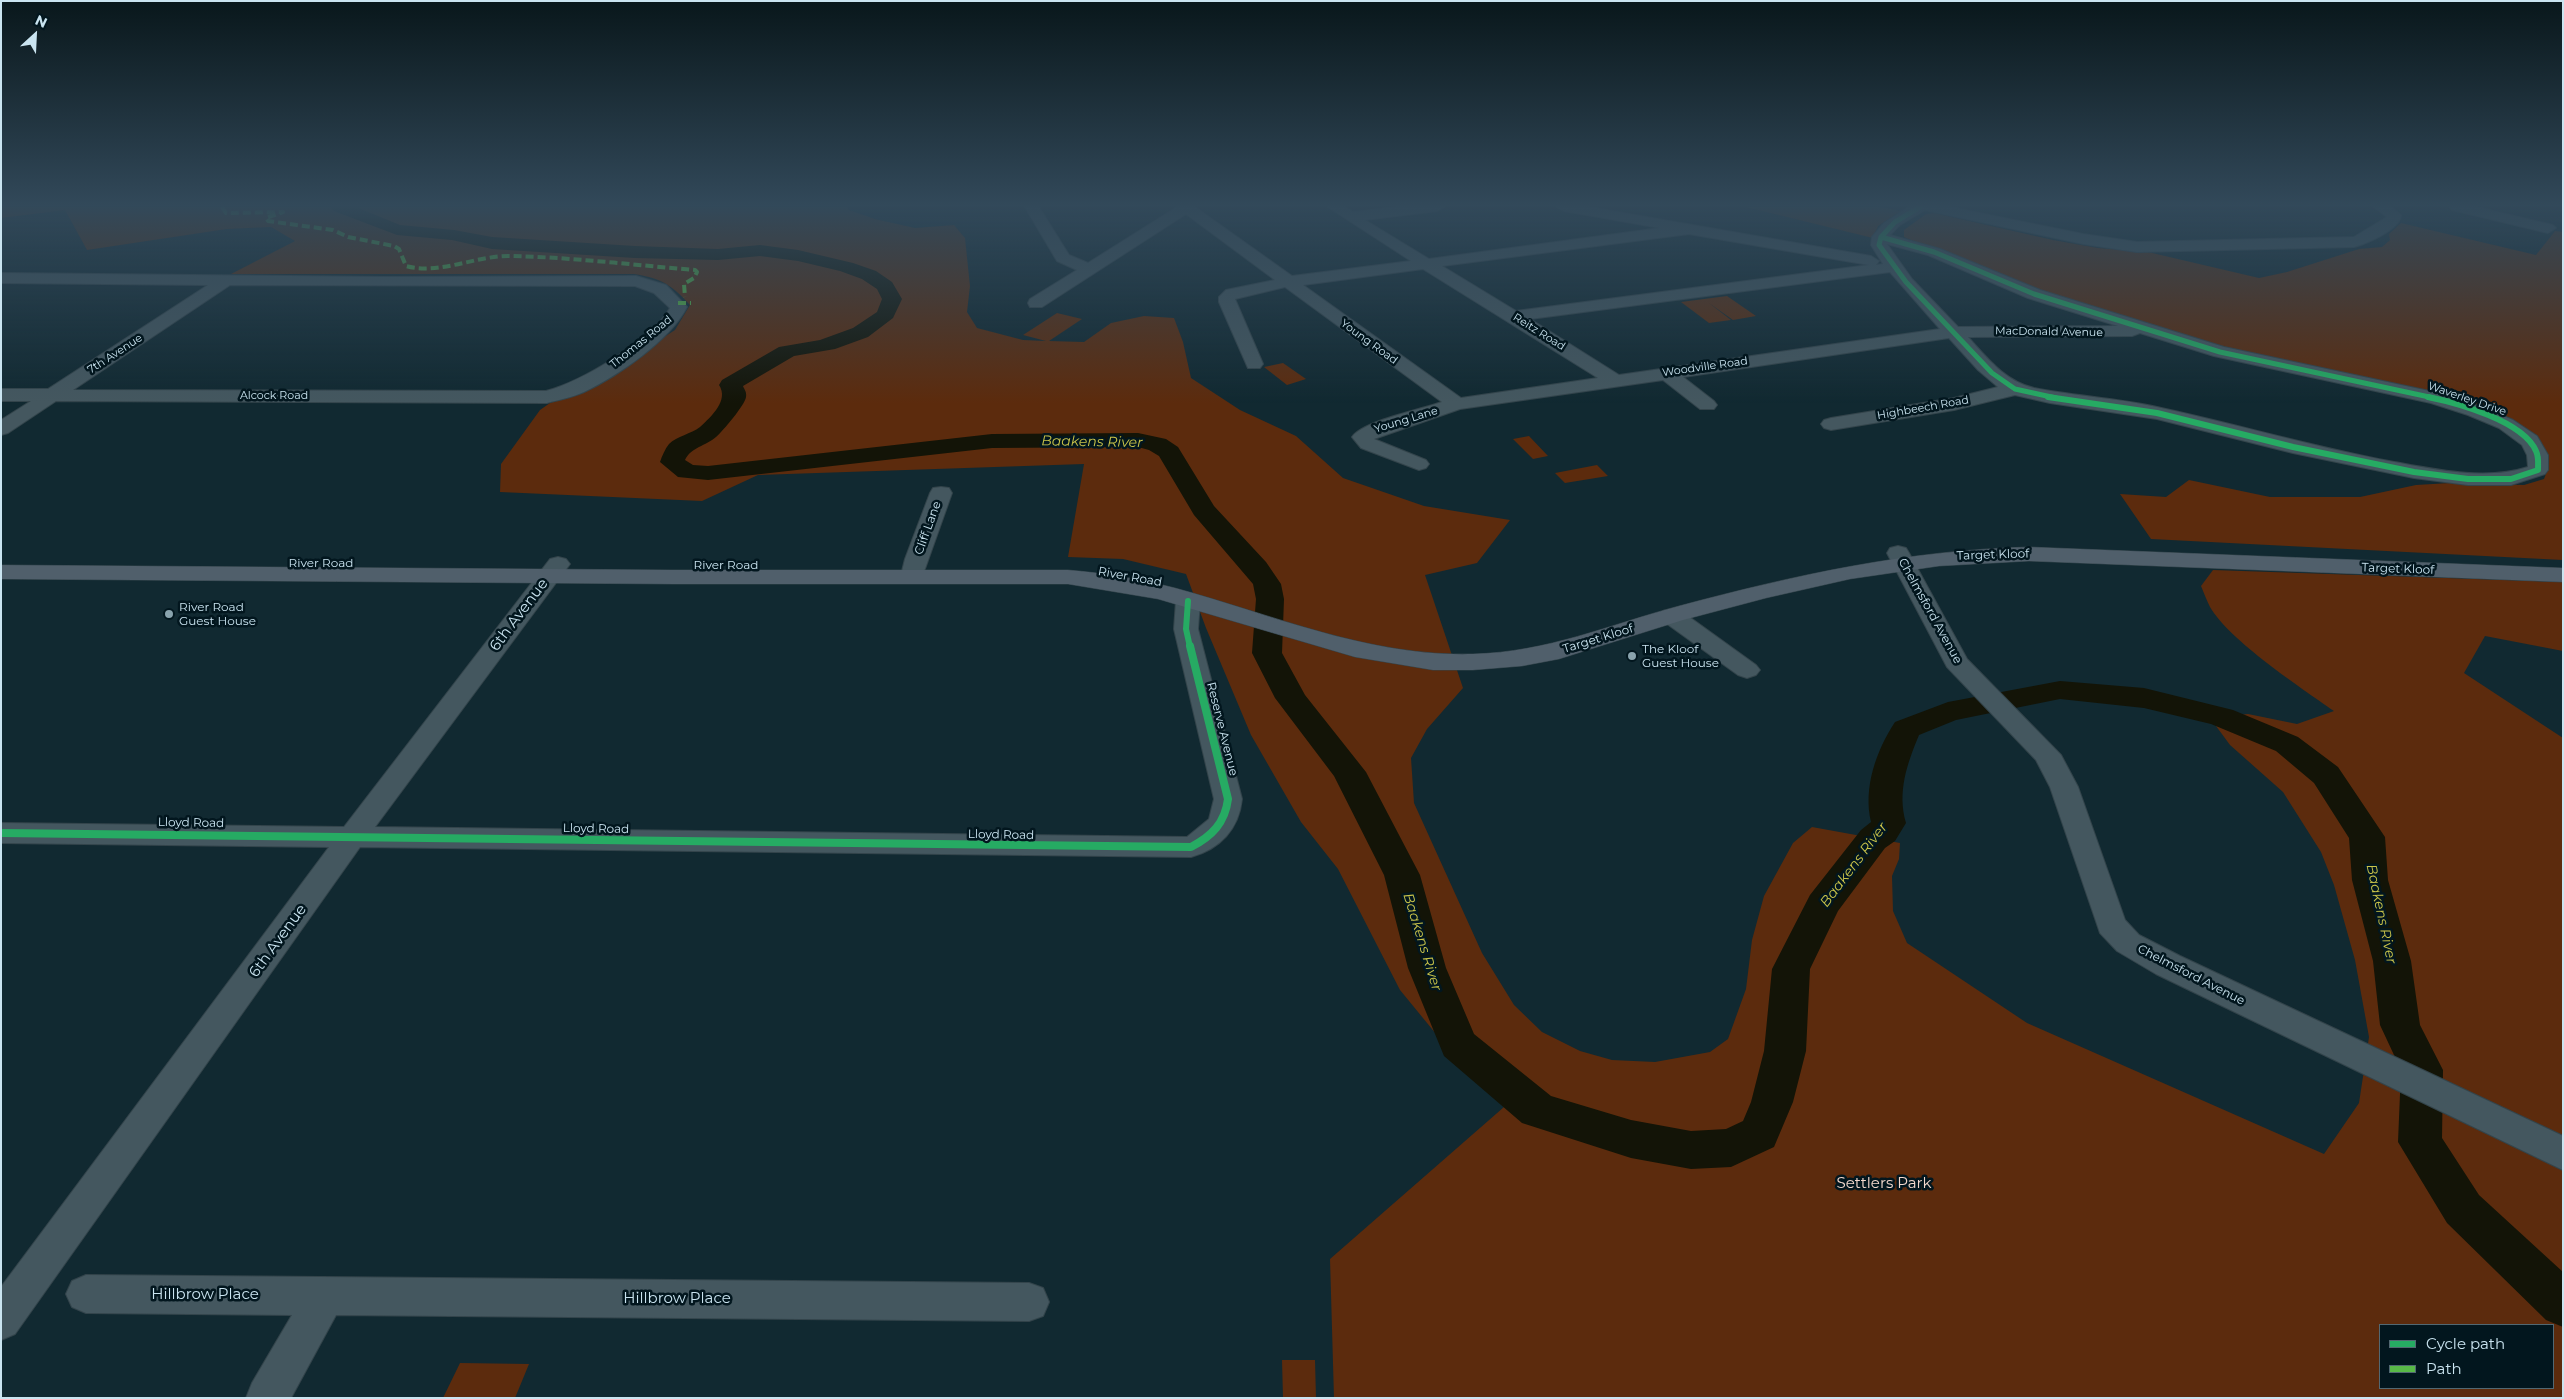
<!DOCTYPE html>
<html>
<head>
<meta charset="utf-8">
<style>
	body { margin:0 }
	#map { position:relative; width:2564px; height:1399px; overflow:hidden; background:#112931; font-family:Montserrat,sans-serif }
	canvas { display:block }
	.frame { position:absolute; inset:0; border:2px solid #cae4f0; pointer-events:none }
	.legend { position:absolute; left:2379px; top:1324px; width:175px; height:65px; box-sizing:border-box; background:#02161e; border:1px solid #526872; margin:0; padding:6px 9px; list-style:none; font-size:15px; color:#cae4f0 }
	.legend li { display:flex; align-items:center; gap:10px; height:25px }
	.legend b { width:25px; border:1px solid #526872 }
	.north { position:absolute; left:10px; top:10px; width:50px; height:50px; -webkit-text-stroke:4px #02161e; paint-order:stroke; rotate:25deg; font-size:14px; font-weight:700; line-height:20px; text-align:center; color:#cae4f0 }
	.north::after { content:''; display:block; margin:auto; width:18px; height:22px; background:#cae4f0; clip-path:polygon(50% 0,100% 100%,50% 72%,0 100%) }
</style>
</head>
<body>
<div id="map">
<canvas width="2564" height="1399"></canvas>
<div class="frame"></div>
<ul class="legend">
<li><b style="height:6px;background:#26ab63"></b>Cycle path</li>
<li><b style="height:6px;background:#58b947"></b>Path</li>
</ul>
<div class="north">N</div>
</div>
<script>
const ctx = document.querySelector('canvas').getContext('2d');
ctx.lineJoin = 'round';
function fillPath(path, color) { ctx.fillStyle = color; ctx.fill(path, 'evenodd'); }
function strokePath(path, color, width, dash) { ctx.strokeStyle = color; ctx.lineWidth = width; ctx.lineCap = dash ? 'butt' : 'round'; ctx.setLineDash(dash || []); ctx.stroke(path); }
function drawText(font, color, halo, rows, align = 'center') {
  ctx.font = font + ' Montserrat,sans-serif'; ctx.lineWidth = 5; ctx.setLineDash([]); ctx.textBaseline = 'middle'; ctx.strokeStyle = halo; ctx.fillStyle = color; for (const [text, x, y, turn = 0] of rows) {
    ctx.save(); ctx.translate(x, y); ctx.rotate((+turn || 0) * Math.PI / 180); ctx.textAlign = isNaN(turn) ? turn : align; if (halo) ctx.strokeText(text, 0, 0); ctx.fillText(text, 0, 0); ctx.restore();
  }
}
fillPath(new Path2D(`
	M1 207H847L849 210 875 219 915 228 954 225 965 238 970 286 967 312 977 328 1023 340 1046 341 1023 335 1057 313 1082 319 1049 341 1084 342 1111 323 1144 316 1174 318 1183 342 1191 378 1240 410 1296 436 1343 478 1424 506 1510 520 1477 563 1425 575 1463 688 1427 729 1411 758 1414 803 1482 953 1514 1005 1542 1032 1580 1051 1612 1060 1655 1062 1710 1052 1728 1039 1746 989 1752 940 1764 896 1793 843 1812 827 1900 843 1899 859 1892 876 1893 911 1907 943 2027 1023 2324 1154 2359 1103 2369 1037 2355 960 2334 885 2321 852 2283 792 2230 745 2216 726 2222 717 2248 714 2297 724 2334 711C2300 687 2230 641 2210 607 2207 601 2204 593 2201 586L2213 570 2563 582V651L2485 636 2464 673 2563 738V1398H1334L1330 1259 1504 1107 1450 1051 1400 990 1338 869 1301 822 1251 735 1206 628 1186 574 1123 559 1068 557 1084 464 758 475 702 501 500 492 501 464 540 410 550 403 576 394 675 330 690 305C672 285 661 278 634 274H231L295 241 271 227 227 229 87 250 65 210 1 218ZM2380 1325H2553V1388H2380Z
	M1746 207H1880L1901 211 1878 226 1873 238Z
	M1934 213 2053 240 2098 248 2148 252 2259 278 2287 272 2359 249 2382 247 2390 240 2389 234 2401 223 2536 255 2555 231 2563 232V560L2151 539 2120 494 2166 497 2189 480 2270 497H2360L2416 485 2450 483 2524 485 2544 479 2548 468 2544 451 2494 415 2297 368 2100 311 2012 283 1904 237V230L1926 214Z
	M1727 296 1756 316 1733 320 1709 303 1731 320 1709 323 1681 302Z
	M1283 363 1306 379 1287 385 1264 367Z
	M1529 436 1548 456 1533 459 1513 439Z
	M1597 465 1608 476 1565 483 1555 473Z
	M1282 1360H1315L1316 1398H1283Z
	M460 1363 529 1364 515 1398H443Z`), '#5c2b0d');
fillPath(new Path2D(`
	M331 207H356L400 225 454 230 492 237 635 246 718 249 760 245 798 250 853 263 876 271 892 282 902 299 893 318 868 337 835 349 794 356 743 386C744 389 747 392 746 397 745 405 723 431 716 437 706 446 691 447 685 460L693 465 708 466 992 434 1138 433 1166 439 1178 447 1214 506 1266 562 1281 584 1284 599 1282 653 1305 695 1366 772 1420 875 1446 968 1474 1034 1551 1096 1631 1120 1691 1131 1726 1129 1743 1121 1751 1102 1764 1051 1772 969 1810 895 1861 830 1871 822C1863 788 1876 751 1895 722L1948 702 2060 681 2144 688 2233 710 2298 737 2338 767 2385 837 2388 880 2411 961 2420 1025 2443 1070 2442 1138 2479 1195 2563 1272V1327L2546 1320 2447 1223 2398 1142 2401 1070 2380 1025 2373 961 2352 880 2349 838 2314 783 2276 751 2211 724 2144 708 2060 699 1956 720 1919 735C1907 764 1897 792 1906 823L1895 841 1885 848 1838 911 1810 969 1806 1051 1793 1102 1774 1147 1731 1167 1691 1169 1631 1158 1522 1123 1444 1056 1408 968 1384 875 1334 776 1275 698 1252 653 1256 599 1253 584 1194 515 1159 456 1149 450 1138 447 992 448 708 480 678 477 660 462C662 456 665 449 669 444 677 436 691 434 700 427 712 416 729 400 719 385L722 380 779 347 820 340 853 328 877 312 882 299 877 289 862 279 840 271 798 261 760 256 718 260 635 258 492 249 452 240 397 235 334 211Z`), '#131407');
const minor = new Path2D(`
	M1025 207H1039L1069 255 1088 263 1177 207H1195L1292 276 1411 261 1328 207H1345L1353 212 1398 207H1444L1437 211 1365 220 1429 259 1660 228 1564 211 1557 207H1589L1871 256 1879 261 1876 265 1883 264 1871 245 1872 237 1884 223 1909 207H1950L2083 234 2137 242 2354 237 2387 217 2374 207H2391L2401 215C2401 229 2366 244 2354 247L2137 252 2083 244 1925 210 1900 225 1890 235 1940 249 2040 290 2224 347 2434 392 2482 407 2513 420 2537 436 2548 455V470L2545 474 2511 485H2468L2414 478 2293 453 2157 419 2050 403 2015 395 1954 410 1831 430 1824 428 1821 424 1824 420 1831 418 1954 398 1998 387 1978 370 1949 338 1683 377 1714 401 1717 405 1714 409H1700L1663 380 1460 409 1374 439 1426 460 1429 464 1426 468 1419 470 1361 448 1352 437C1363 421 1422 409 1442 402L1285 287 1235 299 1263 364 1260 368H1248L1219 302V297L1226 290 1275 280 1186 214 1042 307H1030L1028 303 1030 299 1077 270 1057 261ZM1689 234 1869 265 1516 311 1442 266ZM1887 244 1928 255 2028 298 2118 326 1958 327 1912 279ZM1423 269 1598 378 1461 398 1303 285ZM1890 272 1940 329 1619 375 1530 319ZM2140 333 2214 356 2431 403 2468 415 2499 428 2522 445 2527 455 2528 467C2485 481 2433 469 2389 461 2311 446 2235 424 2157 407 2117 398 2075 396 2034 388 2005 381 1988 359 1968 337L2132 336Z
	M2450 207H2476L2553 225 2556 228 2548 233 2452 210Z
	M1 273 385 277 636 276 666 285 687 307C670 340 618 376 584 392 573 397 559 400 547 403L56 401 8 433 1 435V420L31 401H1V389H48L208 285 1 283ZM230 285 635 286 654 293 670 308C652 340 581 382 546 391L73 390Z
	M941 487 949 488 952 493 921 580 913 582 905 580 901 575 905 559 930 493 933 488Z
	M1898 546 1906 548 1909 553 1967 659 2061 755 2078 787 2125 920 2139 935 2180 956 2563 1136V1170L2156 974 2117 951 2100 933 2050 787 2036 760 1947 667 1887 553 1890 548Z
	M558 557 566 559 570 564 375 827 1187 837 1209 819 1214 799 1174 629 1176 601 1180 596 1188 594 1196 596 1200 601 1198 629 1242 799C1239 829 1220 849 1191 857L360 847 15 1334 1 1340V1287L329 847 1 843V823L344 827 550 559Z
	M1672 609 1681 611 1756 665 1760 670 1756 675 1747 678 1738 675 1663 621 1660 616 1663 611Z
	M86 1275 1029 1283 1043 1288 1049 1302 1043 1316 1029 1321 336 1315 291 1398H246L252 1383 292 1315 86 1313 72 1307 66 1294 72 1281Z`);
const major = new Path2D(`
	M2029 547 2563 568V582L2029 561 1939 566 1850 579 1766 598 1683 620 1559 659 1522 666 1473 670H1433L1355 657 1158 599 1068 584H672L1 579V565L672 570H1068C1104 573 1140 579 1175 588 1274 615 1369 657 1473 654 1548 652 1608 625 1679 606 1795 575 1909 550 2029 547Z`);
strokePath(minor, '#33444b', 2);
strokePath(major, '#33444b', 1);
fillPath(minor, '#44575f');
fillPath(major, '#505f6b');
strokePath(new Path2D(`
	M222 207 226 213 283 212 266 218 268 221 333 230 348 237 394 246 399 249 406 266C439 275 475 256 508 256 570 257 633 265 695 270L697 272 694 278 684 284 685 297
	M678 303H691`), '#58b947', 4, [8, 4]);
strokePath(new Path2D(`
	M1881 237 1934 252 2034 294 2220 352 2434 398
	M1881 237 1879 245 1906 282 1992 373 2015 389 2056 398
	M1881 237 1895 222 1920 207`), '#26ab63', 5);
strokePath(new Path2D(`
	M2048 397 2157 413 2293 447 2414 472 2468 479H2511L2538 470C2538 464 2539 457 2536 451 2523 421 2458 403 2428 397
	M1188 601 1186 629 1190 647`), '#26ab63', 6);
strokePath(new Path2D(`
	M1 833 1191 847C1212 836 1225 823 1228 799L1190 646`), '#26ab63', 8);
const sky = ctx.createLinearGradient(0, 0, 0, 403);
sky.addColorStop(0, '#09171b');
sky.addColorStop(0.51, '#32495a');
sky.addColorStop(1, '#32495a00');
ctx.fillStyle = sky;
ctx.fillRect(0, 0, 2564, 403);
for (const [x, y, r, color] of [
	[169,614,5,"#89a3ad"],
	[1632,656,5,"#89a3ad"]
]) { const dot = new Path2D(); dot.arc(x, y, r, 0, 2 * Math.PI); ctx.fillStyle = color; ctx.fill(dot); strokePath(dot, '#02161e', 2); }
drawText('11px', '#cae4f0', '#02161e', [
	["Reitz Road",1539,332,32],
	["MacDonald Avenue",2049,332,1],
	["Thomas Road",641,342,-39],
	["Young Road",1369,342,36],
	["7th Avenue",115,354,-33],
	["Woodville Road",1705,367,-8],
	["Alcock Road",274,396],
	["Waverley Drive",2467,399,19],
	["Highbeech Road",1923,408,-10],
	["Young Lane",1406,420,-17]
]);
drawText('12px', '#cae4f0', '#02161e', [
	["Cliff Lane",928,528,-70],
	["Target Kloof",1993,555,-2],
	["River Road",321,563],
	["River Road",726,565],
	["Target Kloof",2398,569,2],
	["River Road",1130,577,10],
	["Chelmsford Avenue",1930,611,61],
	["Target Kloof",1598,639,-17],
	["Reserve Avenue",1222,729,76],
	["Lloyd Road",191,823,1],
	["Lloyd Road",596,829,1],
	["Lloyd Road",1001,835,1],
	["Chelmsford Avenue",2191,975,27]
]);
drawText('12px', '#cae4f0', '#02161e', [
	["River Road",179,607],
	["Guest House",179,621],
	["The Kloof",1642,649],
	["Guest House",1642,663]
], 'left');
drawText('italic 14px', '#cbc54a', '#02161e', [
	["Baakens River",1092,442,1],
	["Baakens River",1854,865,-53],
	["Baakens River",2381,914,78],
	["Baakens River",1422,942,73]
]);
drawText('15px', '#cae4f0', '#02161e', [
	["6th Avenue",519,615,-53],
	["6th Avenue",278,941,-54],
	["Hillbrow Place",205,1295],
	["Hillbrow Place",677,1299]
]);
drawText('15px', '#f5d9cd', '#02161e', [
	["Settlers Park",1884,1184]
]);
</script>
</body>
</html>
